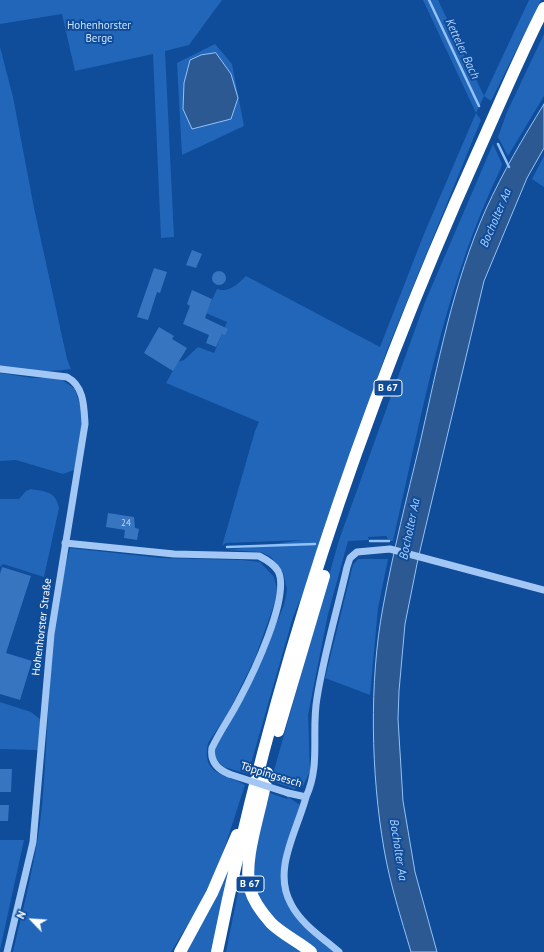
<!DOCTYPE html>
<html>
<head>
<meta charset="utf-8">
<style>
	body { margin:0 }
	#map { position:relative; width:544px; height:952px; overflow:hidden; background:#0f4c9a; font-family:"PT Sans",sans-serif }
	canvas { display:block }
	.north { position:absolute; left:12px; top:900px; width:40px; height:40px; -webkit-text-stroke:3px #0f4c9a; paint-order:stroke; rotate:295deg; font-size:11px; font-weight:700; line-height:16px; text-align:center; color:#fff }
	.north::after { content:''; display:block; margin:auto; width:14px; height:18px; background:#fff; clip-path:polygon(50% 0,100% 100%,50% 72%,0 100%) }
</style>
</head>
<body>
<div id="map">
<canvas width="544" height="952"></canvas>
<div class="north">N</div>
</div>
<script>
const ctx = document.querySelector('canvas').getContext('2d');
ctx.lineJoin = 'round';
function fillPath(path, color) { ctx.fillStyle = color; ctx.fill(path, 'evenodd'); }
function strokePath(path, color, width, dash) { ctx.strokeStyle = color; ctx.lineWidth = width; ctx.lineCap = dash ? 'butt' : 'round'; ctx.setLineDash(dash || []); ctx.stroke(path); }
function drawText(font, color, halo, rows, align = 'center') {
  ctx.font = font + ' "PT Sans",sans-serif'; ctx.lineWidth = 4; ctx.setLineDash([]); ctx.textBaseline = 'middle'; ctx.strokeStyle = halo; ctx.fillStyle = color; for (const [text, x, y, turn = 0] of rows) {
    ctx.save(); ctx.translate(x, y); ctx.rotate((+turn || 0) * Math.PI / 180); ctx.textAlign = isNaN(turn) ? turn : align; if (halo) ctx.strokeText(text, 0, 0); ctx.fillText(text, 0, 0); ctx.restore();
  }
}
fillPath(new Path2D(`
	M0 0H222L189 45 165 51 174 237 161 238 153 54 75 71 62 14 0 24Z
	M423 0H438L484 96 529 0H541L491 101 484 96 476 113 481 120 387 350 310 576 293 617 248 774 224 767 216 759V747L247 692 264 655 284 605 287 590 283 572 271 557 261 552 227 550 303 540 226 543 222 546 255 431 259 422 166 383 178 362 184 360 198 347 214 353 227 322 206 313 217 289C229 293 238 284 246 276L380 347 424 234 476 113Z
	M544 34V96L508 156 498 137 507 112Z
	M215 44 232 64 244 126 182 155 177 63Z
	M0 47 13 97 34 208 67 359 71 369C47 373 24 370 0 366Z
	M493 144 502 164 501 168C444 285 422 415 393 541H390L386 536 368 537 369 540 348 541 328 614 308 715 310 771 303 786 294 789 271 781 339 540 425 302Z
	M544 156V187L532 179Z
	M0 373 32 378 58 377 75 389 82 412V423L74 470 63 474 16 460 0 461Z
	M31 489C46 492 56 491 59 508L44 577 3 564 0 567V499H19L26 491Z
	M70 548 161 558 242 560 260 562 274 577 277 589 275 602 255 658 228 713 208 743C201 775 224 773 245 785L220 862 196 911 171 952H13C24 904 37 856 42 806 50 720 47 632 70 548Z
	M358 559H388L378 608 370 695 325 678 353 565Z
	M0 702 31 712 41 720 38 750 0 749Z
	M267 792 287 799 288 797 300 805 285 859 289 906 335 952H315L270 916 253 886 252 866Z
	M0 840H24L0 950Z
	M245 857 250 896 304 952H226Z
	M232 865 213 952H186L229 866Z`), '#2266b9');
const water = new Path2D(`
	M216 53 231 74 238 98 231 119 192 129 183 109 184 83 190 60 201 55Z
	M544 104V148L527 178 484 281 418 559 405 624 399 691 398 719 403 801 415 872 437 952H411C401 918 390 884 384 849 371 774 369 682 383 607 393 552 407 497 420 443 438 364 453 283 486 209 503 172 523 138 544 104Z`);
fillPath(water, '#2d5992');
strokePath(water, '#93c2f8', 1);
strokePath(new Path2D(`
	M429 0 479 106
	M498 144 509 167
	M370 541H389
	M227 547 315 544`), '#93c2f8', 2.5);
fillPath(new Path2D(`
	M192 250 202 254 196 268 186 265Z
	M154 268 167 272 160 293 157 292 148 320 137 317Z
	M212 278a7 7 0 1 1 14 0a7 7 0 1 1-14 0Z
	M192 290 212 299 205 318 228 329 225 335 222 334 216 347 206 343 209 335 183 324 190 306 187 304Z
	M159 327 174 336 172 339 187 348 173 371 144 353Z
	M108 513 134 517 135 528 139 529 137 540 124 538 125 530 106 527Z
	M2 567 31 576 6 653 32 661 20 700 0 694V574Z
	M0 769H12L11 792H0Z
	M0 805H9L8 821H0Z`), '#3875c1');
strokePath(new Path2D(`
	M0 369 67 377C84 386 84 406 85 424L51 634 33 842 7 952
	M65 543 174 554 259 556C267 560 274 564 278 571 291 596 252 676 239 700 231 716 220 731 212 748 210 761 217 769 229 774
	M288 793 306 797C321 765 311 732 317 698 324 654 337 611 347 567L350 558 357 552 390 549 544 590
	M306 797C297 831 272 870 291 904 301 924 323 938 339 952`), '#a2c7f5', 7);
strokePath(new Path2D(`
	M278 731 324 576
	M267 773C263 806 242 858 250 889 253 900 263 914 271 923 282 934 299 942 311 952
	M180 952 212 893 237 835
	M217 952C272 678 362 409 477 154 499 105 520 55 544 8`), '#fff', 12);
strokePath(new Path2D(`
	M229 774 288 793`), '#a2c7f5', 7);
drawText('9px', '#cddcf0', null, [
	["24",126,523]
]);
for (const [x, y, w] of [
	[388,388,28],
	[250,884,28]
]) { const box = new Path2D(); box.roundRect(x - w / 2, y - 8, w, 16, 3); ctx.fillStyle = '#0f4c9a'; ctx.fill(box); strokePath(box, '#fff', 1); }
drawText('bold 10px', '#fff', null, [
	["B 67",388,388],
	["B 67",250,884]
]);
drawText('11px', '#cae2fe', '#0f4c9a', [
	["Hohenhorster",99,26],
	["Berge",99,39]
]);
drawText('11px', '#fff', '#0f4c9a', [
	["Hohenhorster Straße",42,627,-83],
	["Töppingsesch",271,775,17]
]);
drawText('italic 12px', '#aed1fb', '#0f4c9a', [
	["Ketteler Bach",462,49,65],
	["Bocholter Aa",496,218,-67],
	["Bocholter Aa",410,529,-78],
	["Bocholter Aa",398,850,81]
]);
</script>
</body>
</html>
